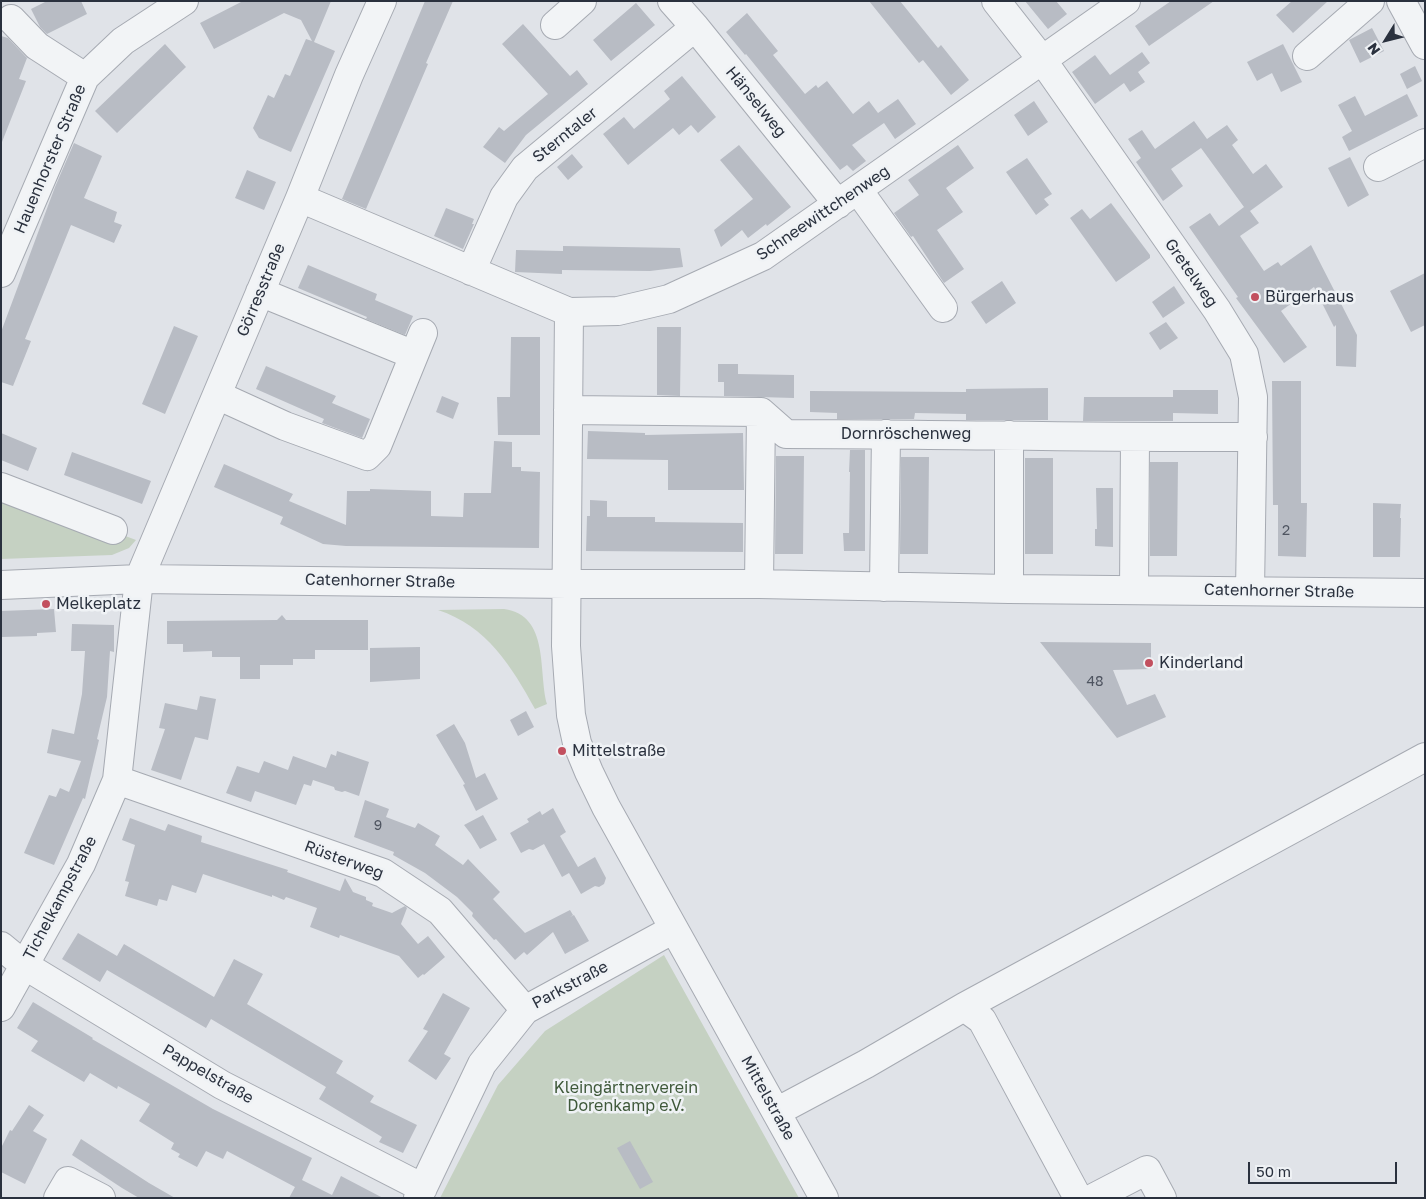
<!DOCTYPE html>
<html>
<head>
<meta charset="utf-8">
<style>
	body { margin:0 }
	#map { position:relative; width:1426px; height:1199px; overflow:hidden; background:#e0e3e8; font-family:"Golos Text",sans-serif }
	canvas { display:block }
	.frame { position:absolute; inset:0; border:2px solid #2a313e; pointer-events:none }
	.north { position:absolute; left:1361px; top:15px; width:50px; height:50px; -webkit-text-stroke:4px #eff2f5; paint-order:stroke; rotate:234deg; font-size:14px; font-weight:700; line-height:20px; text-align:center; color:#2a313e }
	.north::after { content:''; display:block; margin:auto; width:18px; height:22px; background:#2a313e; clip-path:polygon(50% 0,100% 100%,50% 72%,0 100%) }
	.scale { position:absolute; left:1248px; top:1162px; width:149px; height:22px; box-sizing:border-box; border:2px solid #2a313e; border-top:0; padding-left:6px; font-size:15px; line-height:18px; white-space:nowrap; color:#2a313e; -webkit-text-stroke:4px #eff2f5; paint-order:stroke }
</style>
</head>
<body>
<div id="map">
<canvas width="1426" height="1199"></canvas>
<div class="frame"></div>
<div class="north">N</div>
<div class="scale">50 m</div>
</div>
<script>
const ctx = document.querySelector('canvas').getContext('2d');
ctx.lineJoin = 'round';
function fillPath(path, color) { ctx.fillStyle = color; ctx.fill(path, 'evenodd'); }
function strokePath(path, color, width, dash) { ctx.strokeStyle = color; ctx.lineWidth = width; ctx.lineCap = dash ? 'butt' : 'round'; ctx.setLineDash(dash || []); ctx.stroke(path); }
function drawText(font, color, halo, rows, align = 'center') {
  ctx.font = font + ' "Golos Text",sans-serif'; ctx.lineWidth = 5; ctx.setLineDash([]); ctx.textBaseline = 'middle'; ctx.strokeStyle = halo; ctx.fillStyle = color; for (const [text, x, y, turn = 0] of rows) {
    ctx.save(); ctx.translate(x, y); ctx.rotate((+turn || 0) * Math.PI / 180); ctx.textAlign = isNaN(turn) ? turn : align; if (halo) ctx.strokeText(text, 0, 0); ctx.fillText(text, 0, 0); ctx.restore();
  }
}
fillPath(new Path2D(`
	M1 501 116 544 120 534 136 540 129 548 112 555 1 559Z
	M504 609C550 615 538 672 547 704L535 709C512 667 487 626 438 610Z
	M664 955 799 1198H440L498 1085 545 1031Z`), '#c5d1c2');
fillPath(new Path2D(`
	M47 1H81L87 14 47 34 40 27 31 9Z
	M243 1H331L314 42 335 51 291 152 259 138 253 128 268 95 274 98 285 74 290 76 306 39 312 41 301 20 284 13 214 49 200 23Z
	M425 1H453L426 63 428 64 366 209 342 199Z
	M869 1H900L938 48 941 45 969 80 951 95 923 60 919 63Z
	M1025 1H1056L1067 14 1048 29Z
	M1171 1H1214L1149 46 1135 26Z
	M1292 1H1328L1293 33 1276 15Z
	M636 3 655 25 611 61 593 40Z
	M747 13 778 51 773 55 805 94 816 85 818 88 827 81 853 114 869 101 878 113 898 99 916 124 895 139 884 123 852 145 866 161 853 171 847 165 840 170 746 54 745 55 726 32Z
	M523 24 570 76 577 70 588 84 526 135 505 163 483 147 499 127 504 131 548 94 502 44Z
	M1372 28 1384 51 1360 63 1349 40Z
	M1 36 8 38 27 58 19 79 26 81 2 142Z
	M165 44 186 67 117 133 95 111Z
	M1283 44 1302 82 1281 92 1272 73 1257 81 1247 62Z
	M1142 52 1150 63 1138 72 1145 82 1130 92 1124 83 1095 104 1072 72 1095 55 1110 75Z
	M1415 66 1422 81 1407 89 1400 74Z
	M682 76 716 117 698 133 691 125 679 135 673 128 628 165 603 134 624 117 634 129 670 99 664 91Z
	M1407 94 1418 116 1349 151 1342 137 1352 131 1338 105 1355 96 1365 116Z
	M1034 101 1048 122 1028 136 1014 115Z
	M1194 121 1207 139 1227 125 1238 140 1232 145 1253 174 1266 164 1283 187 1250 211 1259 223 1240 236 1264 271 1278 262 1281 266 1311 245 1357 335 1356 367 1336 366V325L1334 327 1314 287 1281 311 1307 347 1284 363 1236 298 1238 297 1189 227 1210 213 1219 226 1244 207 1201 148 1171 169 1183 186 1163 201 1136 162 1141 158 1128 139 1142 130 1155 149Z
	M74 143 102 156 84 198 117 212 114 222 122 225 114 243 71 225 25 339 31 341 13 386 1 382V332L55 187Z
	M739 145 791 207 767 226 766 224 748 238 742 230 721 247 714 230 753 199 720 160Z
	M958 145 974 168 946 188 963 212 937 230 964 269 944 283 913 236 911 237 894 213 919 195 908 180Z
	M572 154 583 167 568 180 557 167Z
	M1350 157 1369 195 1348 207 1328 168Z
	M1027 158 1052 194 1044 199 1049 205 1036 215 1006 172Z
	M247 170 276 182 264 210 235 198Z
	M1111 203 1150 255V258L1116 282 1070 218 1082 209 1090 219Z
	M446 208 474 219 472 224H474L463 249 434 236Z
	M563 246 680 248 683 267 650 271 562 270V274L515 272 516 250 563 251Z
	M308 265 377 294 375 300 413 316 405 335 366 319 367 317 298 288Z
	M1425 273V325L1411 332 1390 291Z
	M1002 281 1016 303 986 324 971 302Z
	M1174 286 1185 303 1163 318 1152 302Z
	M1166 322 1178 338 1160 350 1149 333Z
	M174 326 198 336 165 414 142 404Z
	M657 327H681L680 396 657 395Z
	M511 337H540V435H498L497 397H510Z
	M718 364H738V374L794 375V398L724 396V382H718Z
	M266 366 336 396 332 403 370 419 362 438 322 423 324 419 256 389Z
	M1272 381H1301V503H1307L1306 557 1278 556V505H1273Z
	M1048 388V420H966V414L915 413 914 419H837V413L810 412V391L966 392V389Z
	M1173 390H1218V414L1173 413V421H1083L1084 397H1173Z
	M442 396 459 403 453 419 436 412Z
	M588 431 645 433V435L743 433 744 490H668V460L587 459Z
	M1 433 37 448 28 471 1 460Z
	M494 441 512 442V467H521V471L540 472 539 548 346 546 323 544 280 524 283 517 214 487 224 464 293 494 289 501 346 525 347 491H370V489L431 491V516L463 517 464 493H491Z
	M850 450H865V551H844L843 533H849L850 472H849Z
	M72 452 151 481 142 504 64 475Z
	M776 456H804L803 554H775Z
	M901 457H929L928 554H900Z
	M1025 458H1053V554H1025Z
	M1150 462H1178L1177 556H1150Z
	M1096 488H1113V547L1095 546V529H1097Z
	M590 500 607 501V517H655V522L743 523V552L586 551 587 516H590Z
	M1373 503 1401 504 1400 518H1401L1400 557H1373Z
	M54 609 56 632 37 633V636L2 637 1 611Z
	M282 615 286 620H368V650H315V659H293V665H260V679H240V657H212V651L183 652V644H167V621L277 620Z
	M72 624 114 625V652L110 651 107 697 97 739 99 740 85 799 83 798 54 865 24 853 49 795 56 797 60 788 69 792 81 761 47 753 52 729 74 734 82 694 85 651H71Z
	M1040 642 1151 643V669L1113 670 1127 705 1155 694 1166 717 1117 738Z
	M420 647V679L370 682V648Z
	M200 696 216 699 208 740 195 737 181 780 151 770 165 729 159 728 165 703 197 710Z
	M526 711 534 727 518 736 510 720Z
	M454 724 465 743 476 778 485 773 498 799 476 811 463 785 465 784 436 735Z
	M337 751 369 762 359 796 345 791 342 792 335 790 334 787 313 780 311 786 304 784 296 805 255 791 251 802 226 793 237 766 259 773 264 761 288 770 293 756 326 768 331 754 336 756Z
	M365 800 389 809 386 817 415 828 418 823 440 836 435 845 463 865 468 859 500 892 493 899 525 933 570 910 573 915 570 917 574 915 589 941 565 954 553 932 527 955 524 952 515 960 496 939 494 940 472 916 473 913 457 897 425 873 393 855 394 852 354 837Z
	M553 808 566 832 560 836 578 867 595 857 606 878 604 884 599 887 595 886 581 894 569 873 562 877 544 844 533 850 529 849 521 853 510 833 529 822 527 819 540 811 542 815Z
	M483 815 497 840 480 849 471 834 464 825Z
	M130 818 165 831 168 824 202 836 201 842 288 870 287 872 340 891 345 878 353 892 366 897V900L373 903 372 906 392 913 405 906 407 908 401 924 418 944 428 936 445 957 424 975 423 974 418 978 399 956 340 935 339 938 310 927 317 908 286 897 284 900 272 895V897L203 874 196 893 172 885 167 901 159 899 157 906 125 896 129 882 125 881 135 845 122 840Z
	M78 933 117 956 124 944 214 997 234 959 263 974 247 1004 343 1061 336 1073 374 1096 370 1102 417 1125 403 1153 379 1142 382 1137 319 1099 326 1087 211 1019 206 1028 107 970 100 982 62 959Z
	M443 993 470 1008 444 1054 451 1058 436 1080 408 1061 428 1031 423 1029Z
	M33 1002 93 1038 92 1039 213 1109 312 1158 302 1180 332 1195 341 1176 383 1198H289L295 1187 227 1151 223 1159 206 1151 197 1167 178 1157 180 1154 171 1149 174 1143 139 1121 150 1104 118 1086 117 1089 90 1073 84 1082 31 1051 38 1041 17 1028Z
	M29 1105 44 1115 33 1131 47 1139 25 1184 1 1172V1148L10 1130 12 1131Z
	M81 1139 149 1183 175 1198H139L122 1188 72 1155Z
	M630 1141 653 1182 640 1189 617 1148Z`), '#b8bcc4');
const minor = new Path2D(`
	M672 1 695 27 838 204
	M996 1 1043 61 1217 310 1244 354 1253 397 1250 591
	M1401 1 1425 45
	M11 19 37 46 85 77
	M555 25 582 1
	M1307 56 1370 1
	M1378 167 1425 143
	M858 190 943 308
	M300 198 569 312
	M471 271 504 197 525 168 695 27
	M1 273 85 77 123 41 184 1
	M260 292 414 355
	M217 395 285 426 367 456 377 446 423 333
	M568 410 761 412 786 434C942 434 1097 438 1253 437
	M1 487 113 530
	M759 584 761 412
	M1 585 139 579 567 584H759L1009 589 1425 593
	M884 587 886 434
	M1009 589V435
	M1134 590 1135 438
	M117 780 383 873 440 911 525 1010
	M1 946 24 965 222 1085 423 1188
	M1 1007 81 864 117 780 139 579 300 198 349 75 382 1
	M964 1007 1425 757
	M776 1112 866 1064 964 1007 982 1020 1078 1198
	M58 1198 68 1181 101 1198
	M418 1198 482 1064 525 1010 674 929
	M824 1198 606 807 589 772 577 743 571 715 566 646 569 312 618 311 669 299 763 256 1126 1
	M1093 1198 1147 1170 1162 1198`);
strokePath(minor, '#a6aab2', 30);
strokePath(minor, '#f2f4f6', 28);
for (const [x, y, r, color] of [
	[1255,297,5,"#c2505f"],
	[46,604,5,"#c2505f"],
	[1149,663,5,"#c2505f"],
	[562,751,5,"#c2505f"]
]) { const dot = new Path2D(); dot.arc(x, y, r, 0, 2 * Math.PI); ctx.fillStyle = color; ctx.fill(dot); strokePath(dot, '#eff2f5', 2); }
drawText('14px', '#4e5460', null, [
	["2",1286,531],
	["48",1095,682],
	["9",378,826]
]);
drawText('16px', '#2a313e', '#eff2f5', [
	["Hänselweg",756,102,51],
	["Sterntaler",565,135,-39],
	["Hauenhorster Straße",50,159,-67],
	["Schneewittchenweg",823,213,-34],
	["Gretelweg",1191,273,55],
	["Görresstraße",261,290,-67],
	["Dornröschenweg",906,434],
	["Catenhorner Straße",380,581,1],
	["Catenhorner Straße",1279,591,1],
	["Rüsterweg",344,860,20],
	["Tichelkampstraße",60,898,-62],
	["Parkstraße",570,985,-28],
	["Pappelstraße",208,1074,30],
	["Mittelstraße",768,1098,61]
]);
drawText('16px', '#2a313e', '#eff2f5', [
	["Bürgerhaus",1265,297],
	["Melkeplatz",56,604],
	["Kinderland",1159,663],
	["Mittelstraße",572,751]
], 'left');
drawText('16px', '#3e5839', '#eff2f5', [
	["Kleingärtnerverein",626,1088],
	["Dorenkamp e.V.",626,1106]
]);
</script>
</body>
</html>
